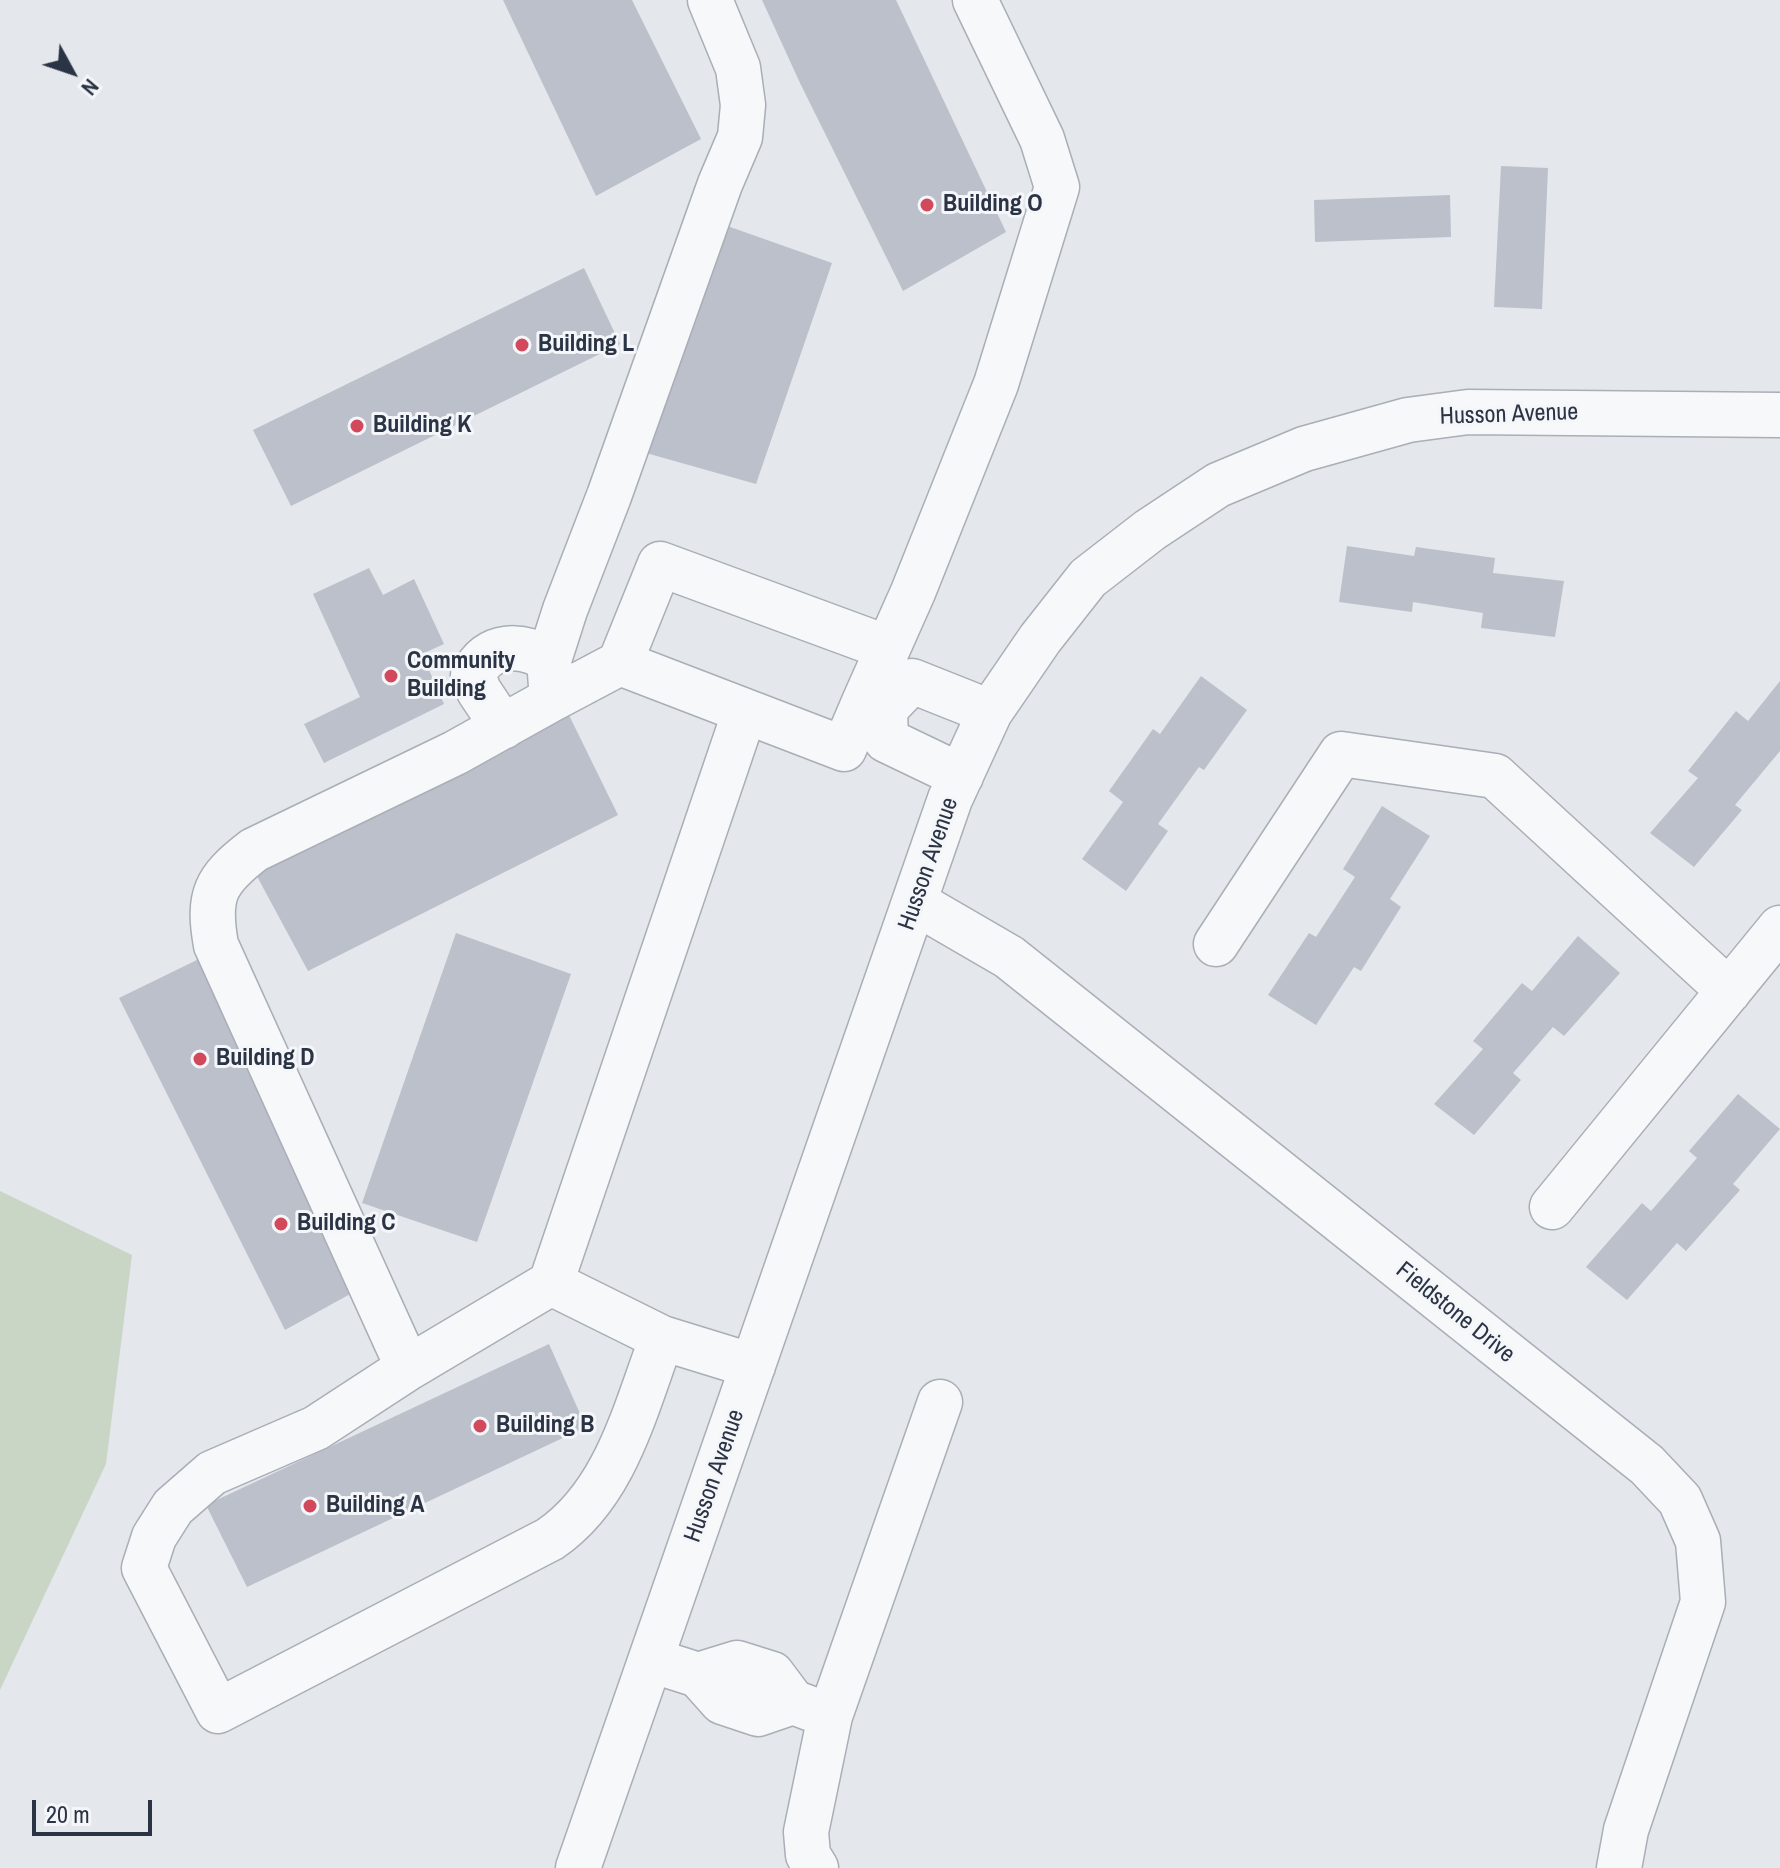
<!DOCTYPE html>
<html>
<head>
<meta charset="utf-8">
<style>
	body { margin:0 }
	#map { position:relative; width:1780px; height:1868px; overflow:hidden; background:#e4e7ec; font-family:"Archivo Narrow",sans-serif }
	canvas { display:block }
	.north { position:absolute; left:32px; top:32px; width:80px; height:80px; -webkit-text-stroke:6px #f4f6f9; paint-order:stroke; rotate:130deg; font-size:22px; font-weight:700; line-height:32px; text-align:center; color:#2b3445 }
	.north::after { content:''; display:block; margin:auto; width:28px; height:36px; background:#2b3445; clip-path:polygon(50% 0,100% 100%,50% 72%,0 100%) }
	.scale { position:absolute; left:32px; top:1800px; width:120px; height:36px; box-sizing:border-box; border:4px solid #2b3445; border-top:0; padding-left:10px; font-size:24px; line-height:28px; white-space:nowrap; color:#2b3445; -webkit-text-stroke:6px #f4f6f9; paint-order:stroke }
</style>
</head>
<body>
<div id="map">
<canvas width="1780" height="1868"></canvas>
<div class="north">N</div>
<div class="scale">20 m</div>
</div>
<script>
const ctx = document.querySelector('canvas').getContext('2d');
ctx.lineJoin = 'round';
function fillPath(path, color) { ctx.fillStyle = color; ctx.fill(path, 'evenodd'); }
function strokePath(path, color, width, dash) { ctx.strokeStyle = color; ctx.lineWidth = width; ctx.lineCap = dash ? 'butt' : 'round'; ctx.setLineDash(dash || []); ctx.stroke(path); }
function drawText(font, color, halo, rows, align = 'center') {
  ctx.font = font + ' "Archivo Narrow",sans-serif'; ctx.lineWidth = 6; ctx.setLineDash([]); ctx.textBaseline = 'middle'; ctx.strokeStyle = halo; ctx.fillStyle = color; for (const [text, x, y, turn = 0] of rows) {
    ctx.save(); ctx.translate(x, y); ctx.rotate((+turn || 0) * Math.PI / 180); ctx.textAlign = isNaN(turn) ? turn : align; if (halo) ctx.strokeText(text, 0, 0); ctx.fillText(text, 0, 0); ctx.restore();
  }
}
fillPath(new Path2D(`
	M0 1191 132 1255 106 1464 0 1690Z`), '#c9d6c5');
fillPath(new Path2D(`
	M503 0H632L701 139 596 196Z
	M762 0H896L1006 232 903 291 800 83Z
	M1501 166 1548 168 1542 309 1494 307Z
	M1450 195 1451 237 1315 242 1314 200Z
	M719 223 832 263 756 484 639 451Z
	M584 268 620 344 291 506 253 430Z
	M1347 546 1414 556 1416 547 1495 558 1493 573 1564 581 1555 637 1481 628 1483 613 1413 602 1412 612 1339 602Z
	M369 568 383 595 414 579 444 644 422 654 444 704 324 763 304 724 360 697 313 594Z
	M1201 676 1247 710 1204 770 1199 767 1158 824 1168 831 1126 891 1082 859 1123 802 1109 791 1153 729 1160 734Z
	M1780 681V751L1735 805 1742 810 1694 867 1650 833 1698 778 1688 771 1736 711 1748 721Z
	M565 707 618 815 308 971 252 867Z
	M1382 806 1430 836 1390 899 1401 907 1361 971 1354 967 1316 1025 1268 995 1309 933 1316 937 1355 877 1343 869Z
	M456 933 571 974 477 1242 362 1203Z
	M1578 936 1620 973 1564 1036 1553 1027 1513 1073 1521 1080 1474 1135 1434 1104 1483 1049 1473 1041 1522 983 1532 991Z
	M201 958 361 1288 285 1330 119 998Z
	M1738 1094 1780 1129 1733 1184 1740 1190 1686 1251 1677 1243 1627 1300 1586 1267 1642 1203 1651 1211 1697 1158 1689 1151Z
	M549 1344 586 1427 247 1587 206 1505Z`), '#bbc0ca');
const minor = new Path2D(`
	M552 699 620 663
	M865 700 844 749 620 663 660 564 888 648
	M885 709 865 700 913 592 996 384 1057 187 1042 139 975 0
	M745 711 551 1283 662 1338 753 1366
	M503 727 479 691 473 675C487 642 522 643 549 660
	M961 776 886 740 885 709 912 681 990 712
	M916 903 1009 957 1647 1465 1680 1500 1698 1541 1703 1602 1626 1830 1619 1868
	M1216 944 1341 754 1495 776 1729 991
	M1552 1207 1780 928
	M551 1283 408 1368 316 1428 212 1473 173 1507 154 1537 144 1568 218 1711 550 1539C616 1494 635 1409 662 1338
	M408 1368 216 945C207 895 215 880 254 850L455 753 552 699 549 660 565 610 609 496 720 184 740 137 743 105 738 68 710 0
	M651 1660 698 1675 722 1702 758 1714 793 1702 772 1674 737 1663 698 1675
	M793 1702 830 1716 940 1402
	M578 1868 950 799 990 712 1040 639 1088 578 1150 530 1218 485 1304 449 1408 420 1468 412 1780 415
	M816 1868 808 1855 806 1832 830 1716`);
strokePath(minor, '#a9aeb7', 47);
strokePath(minor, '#f7f8fa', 44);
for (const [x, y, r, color] of [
	[927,205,8,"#d1495b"],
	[522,345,8,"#d1495b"],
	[357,426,8,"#d1495b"],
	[391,676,8,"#d1495b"],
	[200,1059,8,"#d1495b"],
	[281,1224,8,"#d1495b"],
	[480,1426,8,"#d1495b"],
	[310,1506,8,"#d1495b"]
]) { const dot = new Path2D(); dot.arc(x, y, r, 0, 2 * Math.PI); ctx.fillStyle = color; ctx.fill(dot); strokePath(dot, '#f4f6f9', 3); }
drawText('bold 24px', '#2b3445', '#f4f6f9', [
	["Building O",943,205],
	["Building L",538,345],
	["Building K",373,426],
	["Community",407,662],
	["Building",407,690],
	["Building D",216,1059],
	["Building C",297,1224],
	["Building B",496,1426],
	["Building A",326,1506]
], 'left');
drawText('24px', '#2b3445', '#f4f6f9', [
	["Husson Avenue",1509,415,-2],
	["Husson Avenue",929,864,-71],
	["Fieldstone Drive",1455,1313,39],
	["Husson Avenue",715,1476,-71]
]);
</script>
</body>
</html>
